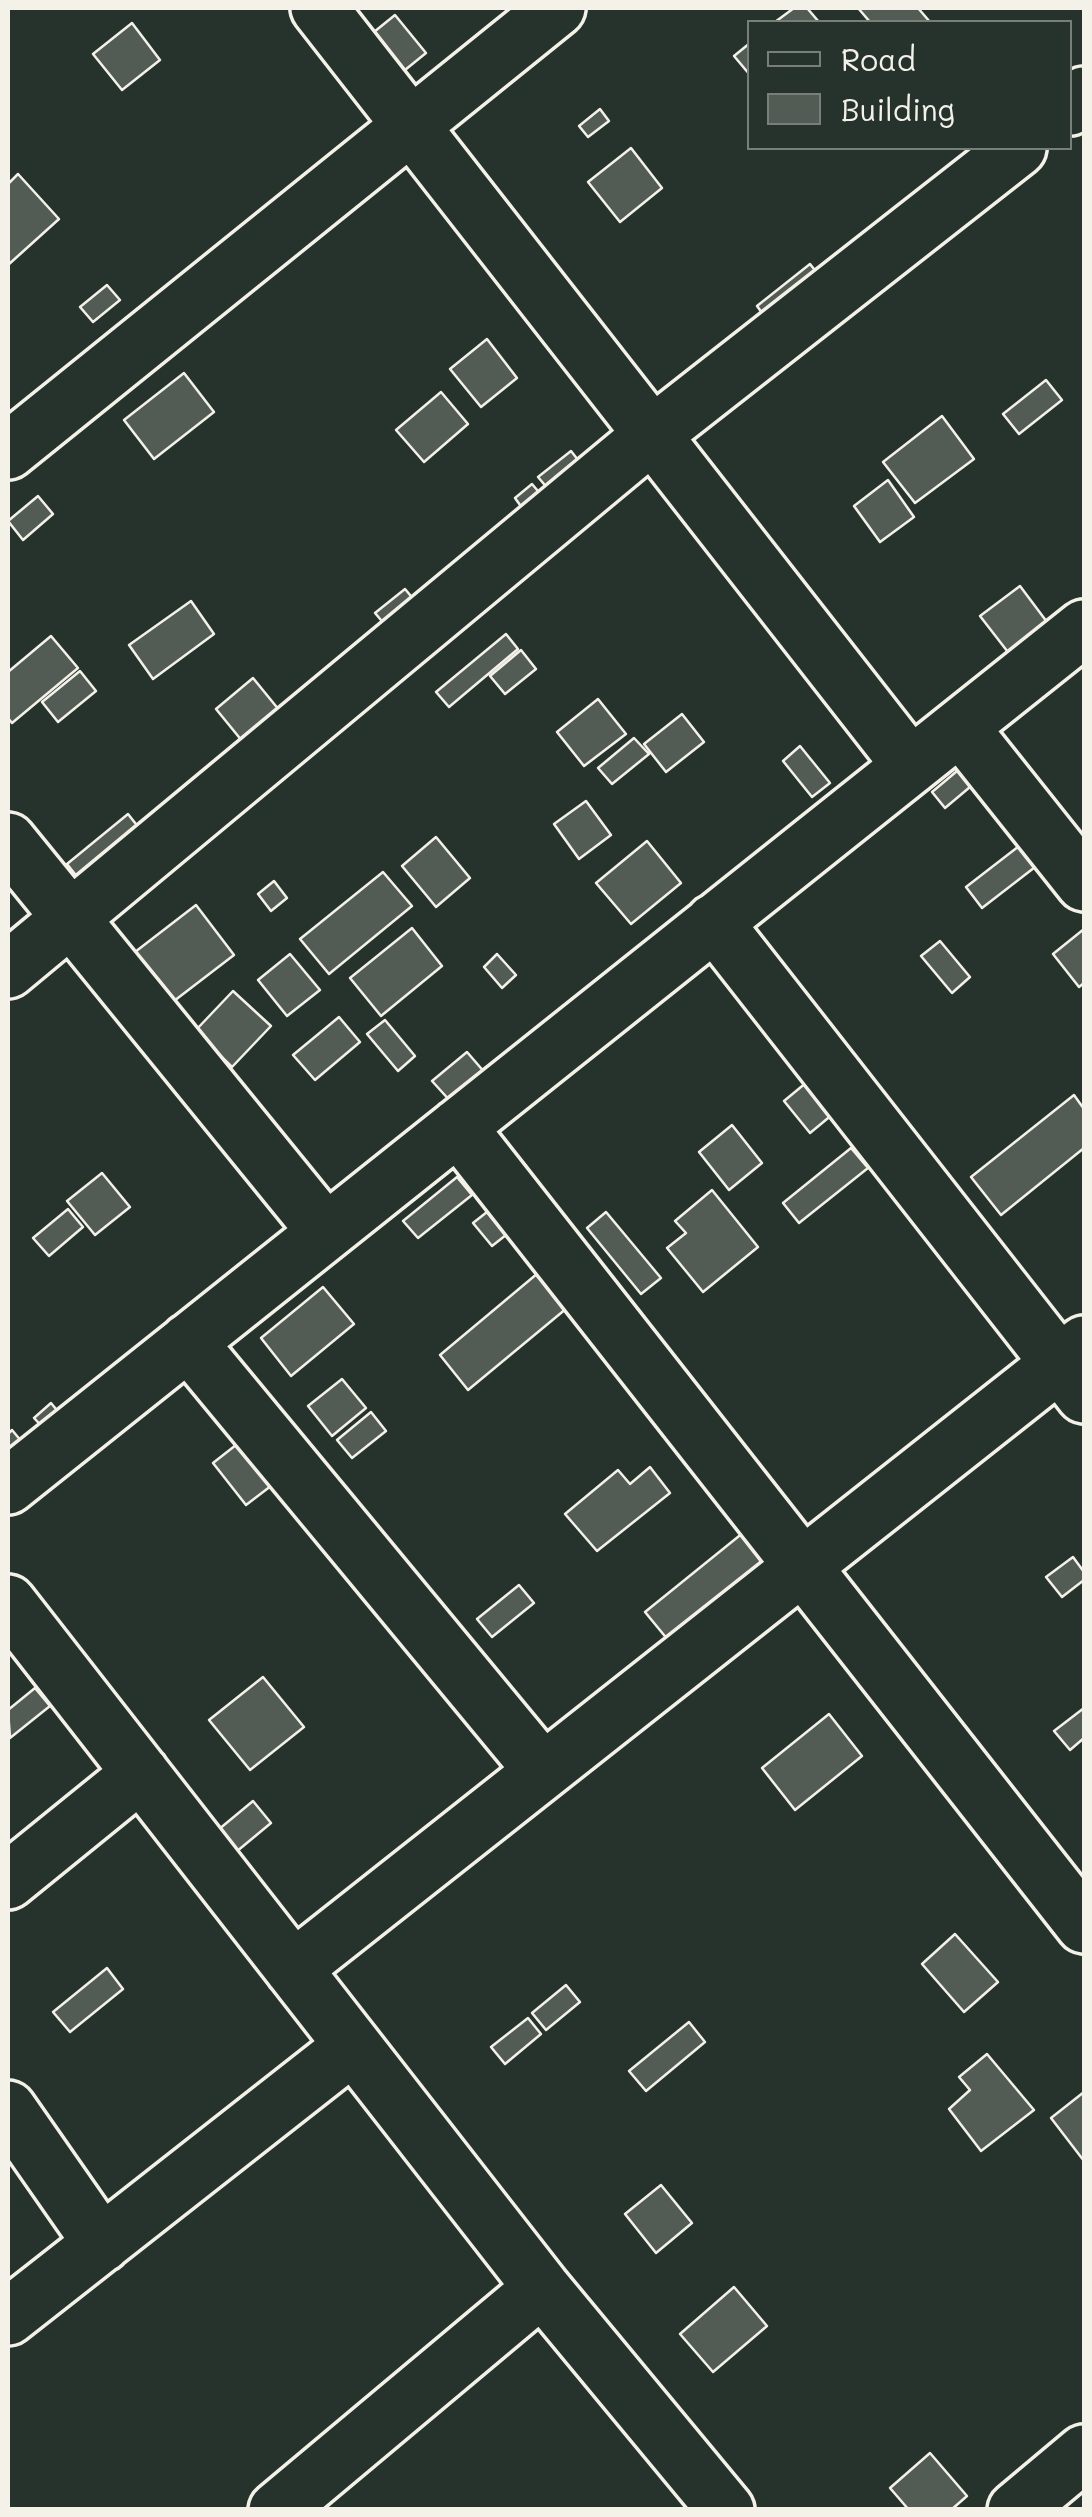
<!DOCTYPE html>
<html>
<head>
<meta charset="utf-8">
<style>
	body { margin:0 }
	#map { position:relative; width:1092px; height:2517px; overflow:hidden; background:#26332d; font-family:Mali,sans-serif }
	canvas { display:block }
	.frame { position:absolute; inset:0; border:10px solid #f4f1e8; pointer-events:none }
	.legend { position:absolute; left:747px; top:20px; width:325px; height:130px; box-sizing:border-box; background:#26332d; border:2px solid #787f78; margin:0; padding:12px 18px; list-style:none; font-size:30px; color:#f4f1e8 }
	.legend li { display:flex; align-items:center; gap:20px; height:50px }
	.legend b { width:50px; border:2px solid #787f78 }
</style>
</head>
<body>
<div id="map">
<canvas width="1092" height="2517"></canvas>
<div class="frame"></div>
<ul class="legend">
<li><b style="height:12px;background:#26332d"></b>Road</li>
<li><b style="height:28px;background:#525c55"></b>Building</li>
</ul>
</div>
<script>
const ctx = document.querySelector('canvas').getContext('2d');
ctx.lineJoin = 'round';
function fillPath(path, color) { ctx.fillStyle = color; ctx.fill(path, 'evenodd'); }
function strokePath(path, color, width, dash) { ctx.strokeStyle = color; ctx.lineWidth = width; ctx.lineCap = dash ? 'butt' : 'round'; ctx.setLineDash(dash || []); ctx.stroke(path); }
const building = new Path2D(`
	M794 8H807L819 22H775Z
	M858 8H918L930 22H870Z
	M395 15 426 53 405 70 374 32Z
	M132 23 160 60 122 90 93 54Z
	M750 43V75L734 56Z
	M600 109 609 121 588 137 579 126Z
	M631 148 662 188 620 222 588 182Z
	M18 174 59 219 8 265V184Z
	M810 264 825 283 771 325 757 306Z
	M107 285 120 300 93 322 80 307Z
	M487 339 517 378 481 407 450 369Z
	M184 373 214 412 154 459 124 420Z
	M1046 380 1062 400 1019 434 1003 414Z
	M441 392 468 424 424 462 396 430Z
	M942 416 974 459 915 503 883 462Z
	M571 451 582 465 549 490 538 477Z
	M888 480 914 517 880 542 854 506Z
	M532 484 543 497 525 512 515 498Z
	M38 496 53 514 23 540 8 521Z
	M1020 586 1050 626 1011 656 980 616Z
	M405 589 421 608 392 633 375 613Z
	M191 601 214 634 153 679 129 645Z
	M506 634 518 649 449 707 436 692Z
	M51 636 78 668 12 723 8 718V672Z
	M521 650 536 669 505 694 490 676Z
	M80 671 96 691 58 722 42 702Z
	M253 678 284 716 247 747 216 709Z
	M598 699 626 734 584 766 557 732Z
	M682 714 704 742 666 772 644 744Z
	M634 738 649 754 612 784 598 768Z
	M800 746 830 783 812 797 783 761Z
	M963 766 976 782 945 808 932 792Z
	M586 801 611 835 579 859 554 824Z
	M128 814 143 833 82 883 67 864Z
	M436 837 470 878 436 907 402 866Z
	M647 841 681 883 631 924 596 883Z
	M1023 843 1039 864 982 908 966 887Z
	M383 872 412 906 329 974 300 939Z
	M274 881 287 898 271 911 258 894Z
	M196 905 234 955 174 1001 135 952Z
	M412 928 442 966 381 1016 350 978Z
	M1084 929V983L1079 987 1053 954Z
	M940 941 970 977 952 993 921 956Z
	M290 954 320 990 287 1016 258 980Z
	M497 954 516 975 502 988 484 967Z
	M233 991 271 1026 232 1067 195 1031Z
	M339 1017 360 1042 315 1080 293 1055Z
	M385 1020 415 1056 398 1071 367 1034Z
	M467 1052 486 1074 452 1103 432 1081Z
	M807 1082 833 1114 810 1133 784 1101Z
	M1074 1095 1084 1109V1148L1001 1215 971 1177Z
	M732 1125 762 1163 729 1190 699 1152Z
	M851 1148 868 1168 799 1223 783 1203Z
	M102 1173 130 1207 95 1235 67 1201Z
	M457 1177 472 1195 418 1238 403 1221Z
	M712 1190 758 1247 703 1292 667 1248 686 1233 675 1221Z
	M68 1209 83 1227 49 1256 33 1238Z
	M487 1212 506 1235 492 1246 473 1223Z
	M606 1212 661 1278 641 1294 587 1228Z
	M538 1273 567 1308 468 1390 440 1355Z
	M323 1287 354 1324 291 1376 261 1338Z
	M342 1379 366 1408 332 1436 308 1406Z
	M51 1403 65 1420 49 1434 34 1418Z
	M371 1412 386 1431 352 1458 337 1440Z
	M12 1430 27 1448 8 1464V1434Z
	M250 1434 284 1476 246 1505 213 1463Z
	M650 1467 670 1493 597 1551 565 1514 618 1470 630 1484Z
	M744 1532 772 1566 673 1646 645 1612Z
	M1073 1557 1084 1572V1580L1062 1597 1046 1577Z
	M519 1585 534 1603 492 1637 477 1619Z
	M263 1677 304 1727 250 1770 209 1720Z
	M35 1688 50 1706 10 1738 8 1710Z
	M1084 1708V1738L1070 1750 1054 1731Z
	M829 1714 862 1756 795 1810 762 1768Z
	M253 1801 271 1823 236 1852 218 1830Z
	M955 1934 998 1982 964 2012 922 1964Z
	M107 1968 123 1989 70 2032 53 2012Z
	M566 1985 580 2002 546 2030 532 2013Z
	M528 2018 541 2034 505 2064 491 2047Z
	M689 2022 705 2042 646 2091 629 2071Z
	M987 2054 1034 2110 981 2151 949 2109 970 2090 959 2077Z
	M1084 2092V2161L1051 2118Z
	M661 2185 692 2223 656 2253 625 2214Z
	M734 2287 767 2326 713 2372 680 2334Z
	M930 2453 967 2496 951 2510H909L890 2488Z`);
fillPath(building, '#525c55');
strokePath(building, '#f4f1e8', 2.5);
const minor = new Path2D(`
	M319 8 911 766
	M1070 107 1084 95
	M8 451 557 8
	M960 727 1084 883
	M8 841 326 1232
	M714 922 1084 1395
	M8 970 652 435 1018 148
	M458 1127 1084 1925
	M188 1342 543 1771
	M8 1486 1084 628
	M8 1603 542 2288 726 2510
	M8 1881 141 1773
	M293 1969 1084 1344
	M8 2109 102 2244
	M8 2317 353 2046
	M277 2510 542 2288
	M1016 2510 1084 2453`);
strokePath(minor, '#f4f1e8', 62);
strokePath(minor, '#26332d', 55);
</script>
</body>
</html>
